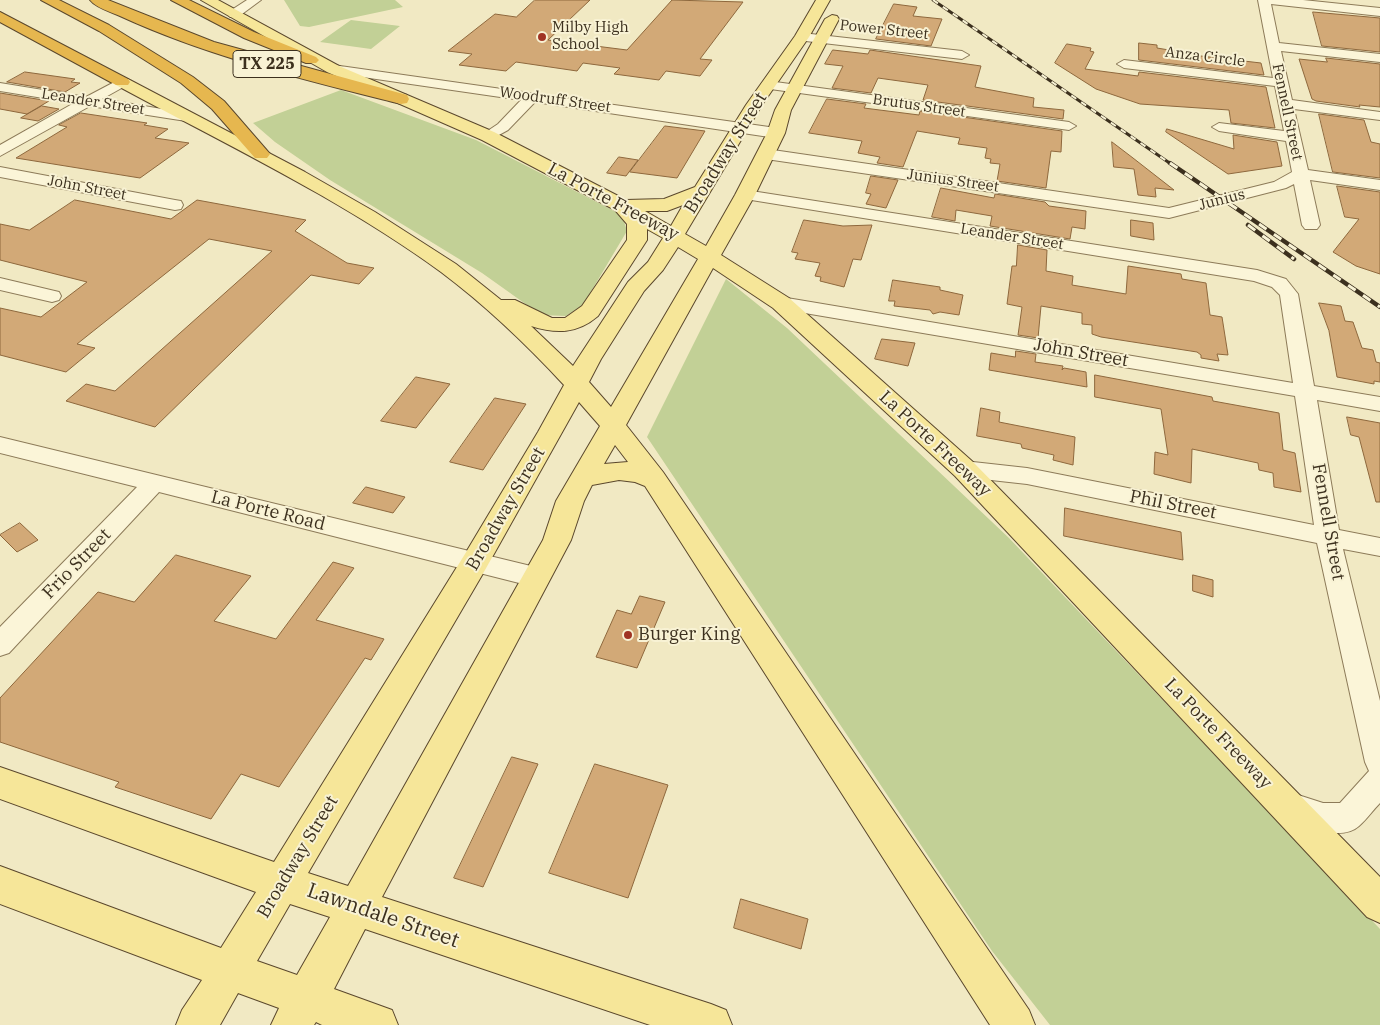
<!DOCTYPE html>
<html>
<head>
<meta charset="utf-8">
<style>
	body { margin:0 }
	canvas { display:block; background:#f1e9c3 }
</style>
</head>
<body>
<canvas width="1380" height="1025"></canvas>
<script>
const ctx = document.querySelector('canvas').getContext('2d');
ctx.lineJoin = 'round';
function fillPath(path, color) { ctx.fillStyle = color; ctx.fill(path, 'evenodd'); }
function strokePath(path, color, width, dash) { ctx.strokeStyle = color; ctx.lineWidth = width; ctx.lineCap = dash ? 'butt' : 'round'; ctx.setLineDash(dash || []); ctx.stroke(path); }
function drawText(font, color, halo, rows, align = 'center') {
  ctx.font = font + ' "IBM Plex Serif",serif'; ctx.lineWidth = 4; ctx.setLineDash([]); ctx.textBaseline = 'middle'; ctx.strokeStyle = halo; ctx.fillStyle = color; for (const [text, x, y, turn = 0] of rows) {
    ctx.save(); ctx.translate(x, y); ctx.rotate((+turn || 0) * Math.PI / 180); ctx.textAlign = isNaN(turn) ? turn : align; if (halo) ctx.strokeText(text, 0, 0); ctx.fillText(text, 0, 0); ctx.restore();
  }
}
fillPath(new Path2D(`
	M284 0H395L403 7 309 27 300 26Z
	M351 20 400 26 371 49 320 42Z
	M341 90 476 140 622 215 627 231 583 305 566 316 541 315 482 273 330 180 275 142 253 123Z
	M726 279 787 328 1009 538 1380 929V1025H1050L992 951 647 437Z`), '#c2d096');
const building = new Path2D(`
	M535 0H590L548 40 627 50 672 0 743 2 700 59 712 60 700 76 666 71 659 80 614 74 620 68 583 63 577 71 516 62 506 71 459 65 472 54 448 51 495 14 516 17Z
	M894 4 917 7 913 16 942 19 931 46 876 39Z
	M1313 12 1380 18V52L1322 46Z
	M1139 43 1157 45V48L1175 51V53L1261 63 1264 75 1139 60Z
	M1067 44 1091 48 1090 51 1094 52 1085 69 1138 76 1139 72 1266 87 1275 128 1231 123 1229 110 1140 104 1096 89 1055 63Z
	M833 50 868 54 870 50 981 66 975 87 1034 98 1033 107 1064 110 1063 119 923 100 928 85 878 78 871 93 832 88 843 66 825 64Z
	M1326 58 1380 64V107L1359 105 1360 107 1316 101 1312 99 1299 59 1327 62Z
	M25 72 75 79 71 82 80 83 65 92 7 82Z
	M0 93 49 101 27 114 0 109Z
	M827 99 866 104 864 108 919 115 920 111 1062 131 1061 152 1051 151 1046 188 997 181 1000 164 990 163 991 159 985 158 987 148 958 144 960 138 917 131 903 167 877 163 880 157 858 153 862 141 809 133Z
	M42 106 59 109 38 121 21 118Z
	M81 113 147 123 144 125 168 129 155 138 189 143 140 178 16 158 67 127 59 125Z
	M1319 114 1364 120 1371 142 1380 144V178L1333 172Z
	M665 126 705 131 677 178 630 172Z
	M1167 129 1234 149 1233 135 1277 142 1282 166 1228 174 1166 132Z
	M1112 142 1133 158 1174 190 1155 188 1156 197 1138 195 1134 169 1114 167Z
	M619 157 638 160 626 176 607 173Z
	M871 176 898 180 886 208 866 204 871 194 866 193Z
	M1337 186 1380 192V274L1356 266 1333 252 1359 219 1345 217Z
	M941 188 994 198 995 194 1045 202 1049 206 1086 211 1085 229 1072 227 1070 239 990 226 992 216 956 210 955 221 932 217Z
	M75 200 171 219 197 200 306 220 295 231 347 263 374 268 359 284 311 275 155 427 66 401 86 384 115 391 272 251 209 239 77 344 95 348 66 372 0 355V308L41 317 87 282 0 260V224L29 230Z
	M804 220 843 226 872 225 861 260 853 259 844 287 820 281 821 277 815 276 820 263 795 259 798 253 792 252Z
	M1131 220 1153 223 1154 240 1131 236Z
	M1018 245 1047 250 1046 271 1073 276 1072 285 1126 294 1128 266 1181 274 1182 279 1206 283 1210 315 1222 317 1228 355 1217 354 1219 361 1201 358V355L1197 352 1101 337 1092 334V325L1082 324V313L1041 306 1038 338 1018 335 1022 307 1007 304 1012 266H1016Z
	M893 280 940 287V290L963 295 959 315 940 312 933 314 930 310 894 306 895 301H889Z
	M1319 303 1341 306 1345 321 1353 322 1362 348 1373 350 1376 362 1380 363V382L1374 381V384L1337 377 1329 331Z
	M882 339 915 343 908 366 875 359Z
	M1016 351 1036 354 1035 362 1063 366 1062 370 1064 368 1086 372 1087 387 989 370 991 353 1015 357Z
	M1095 375 1212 397 1213 401 1279 413 1283 450 1295 453 1301 492 1274 487 1273 473 1259 470 1258 463 1192 449 1191 483 1154 474 1155 452 1168 455 1161 409 1095 397Z
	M416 377 450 384 416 428 381 421Z
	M495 398 526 404 483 470 450 462Z
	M981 408 1000 412 999 422 1075 437 1073 465 1053 460 1054 455 1022 448 1021 444 977 436Z
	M1347 417 1380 423V502H1376L1359 437 1351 435Z
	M366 487 405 497 393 513 353 503Z
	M1065 508 1181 532 1183 560 1064 536Z
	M20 523 38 540 17 552 0 535Z
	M176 555 251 576 214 621 276 639 333 562 354 568 316 620 384 639 371 660 365 658 279 787 241 774 211 819 115 787 119 782 0 742V698L98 592 134 602Z
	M1193 575 1213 580V597L1193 591Z
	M640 596 665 602 637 668 596 657 617 610 631 614Z
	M512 757 538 764 483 887 454 878Z
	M595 764 668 785 628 898 549 873Z
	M741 899 808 919 801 949 734 928Z`);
fillPath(building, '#d2a977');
strokePath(building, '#8e683d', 1);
const minor = new Path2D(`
	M247 0H261L238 17H230L228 14 230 11Z
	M1258 0H1303L1380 8V16L1271 4 1279 43 1380 54V62L1281 51 1292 100 1380 112V120L1294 109 1308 170 1380 180V190L1310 180 1320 225 1317 229H1305L1302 225 1294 184 1286 188 1169 218 766 159 758 154 766 149 1169 208 1274 182 1292 172 1286 141 1219 131 1212 127 1219 123 1284 131 1275 86 1124 68 1117 64 1124 60 1273 78Z
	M802 33 962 51 969 55 962 59 797 40 796 37Z
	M333 65 776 128 784 133 776 138 535 102 508 130 488 141 483 139 480 136 498 124 521 100 328 72 326 69 328 66Z
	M122 78 127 79 129 82 127 85 102 99 186 113 193 117 186 121 90 106 0 156V145L74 103 0 91V83L86 97Z
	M768 81 1069 122 1076 126 1069 130 763 88 761 85 763 82Z
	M0 167 175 200 181 201 183 205 181 209 175 210 0 177Z
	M745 190 1257 270 1286 279 1298 294 1314 386 1380 397V411L1317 400 1339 530 1380 538V556L1343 549 1380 701V803C1373 810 1367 819 1359 826 1340 843 1301 825 1281 817L1277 807 1281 797 1292 793 1323 803H1340L1369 771 1365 762 1317 543 1027 484 964 477 956 475 953 469 956 463 964 461 1027 468 1314 525 1295 396 781 309 774 307 772 303 774 299 781 297 1293 383 1280 295 1272 287 1254 281 739 198 737 195 739 192Z
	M0 278 59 292 61 296 59 300 52 302 0 290Z
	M0 437 535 567 544 570 548 577 544 584 535 587 159 492 9 653 0 656V627L137 487 0 453Z`);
const major = new Path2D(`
	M201 0H218L339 66 494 132 626 200 664 199 695 187 746 105 795 36 816 0H830L809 37 762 105 685 234 706 246 735 195 767 133 775 110 825 19 832 15 837 16 839 19 791 110 785 133 755 195 721 255 789 298 973 462 1380 877V923L1367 917 955 476 773 308 713 268 626 425 663 472 1029 1010 1035 1025H990L645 486 635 482 619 480 592 485 584 501 571 540 382 897 711 1004 726 1010 732 1025H650L365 929 334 989 392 1010 398 1025H322L316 1022 314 1025H271L279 1008 238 993 220 1025H176L182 1010 202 980 0 904V866L221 948 256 892 0 799V767L274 862 465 554 538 432 564 385C526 344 485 305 441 272 341 199 225 144 116 85L114 82 116 79H128L305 172 375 212 456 264 501 300H515L552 318H565L582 306 627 240V224L615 210 482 140 327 72ZM683 205 671 226 645 211H667ZM647 229 663 238 648 262 628 282 573 366 531 326C556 334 577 334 598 316L647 240ZM678 247 698 259 611 407 589 382 601 359 644 291 663 270ZM579 402 600 426 556 501 543 540 348 886 308 873 485 570ZM615 445 628 462 604 464ZM290 904 330 917 297 975 257 961Z`);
const highway = new Path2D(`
	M41 0H59L109 25 193 77 224 101 270 154 267 158H255L212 109 181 83 99 31Z
	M90 0H108L214 42 407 95 409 99 407 103 401 104C306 80 209 57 120 16 111 12 96 8 90 0Z
	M171 0H189L254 32 316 57 319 60 316 63H306L244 38Z
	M0 12 128 79 130 82 128 85H116L0 22Z`);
strokePath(minor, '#8d7b59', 2);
strokePath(major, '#5b482d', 2);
strokePath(highway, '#5b482d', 2);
fillPath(minor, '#fbf5d8');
fillPath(major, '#f6e699');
fillPath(highway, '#e6b74f');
const railFar1 = new Path2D(`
	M933 0 1171 164`);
const rail = new Path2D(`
	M1170 163 1380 307
	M1248 225 1294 259`);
strokePath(railFar1, '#3c301e', 3);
strokePath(rail, '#3c301e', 4.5);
strokePath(railFar1, '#f8f2d4', 2, [6]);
strokePath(rail, '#f8f2d4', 3, [9]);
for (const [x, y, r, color] of [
	[542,37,5,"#a03424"],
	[628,635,5,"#a03424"]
]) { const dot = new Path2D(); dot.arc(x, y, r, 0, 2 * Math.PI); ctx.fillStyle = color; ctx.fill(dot); strokePath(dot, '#f8f2d4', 2); }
drawText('15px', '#3c301e', '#f8f2d4', [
	["Milby High",552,28],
	["School",552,45]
], 'left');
drawText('15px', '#3c301e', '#f8f2d4', [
	["Power Street",884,30,6],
	["Anza Circle",1205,57,7],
	["Woodruff Street",555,100,8],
	["Leander Street",93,102,9],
	["Brutus Street",919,106,8],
	["Fennell Street",1287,112,78],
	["Junius Street",953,181,8],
	["John Street",87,188,11],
	["Junius",1222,200,-14],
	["Leander Street",1012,237,9]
]);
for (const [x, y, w] of [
	[267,64,68]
]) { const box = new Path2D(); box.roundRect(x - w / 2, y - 13.5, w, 27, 4); ctx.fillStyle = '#f8f2d4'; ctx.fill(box); strokePath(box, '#3c301e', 1); }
drawText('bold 16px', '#3c301e', null, [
	["TX 225",267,64]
]);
drawText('18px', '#3c301e', '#f8f2d4', [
	["Broadway Street",726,153,-58],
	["La Porte Freeway",613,202,28],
	["John Street",1081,353,10],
	["La Porte Freeway",935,444,43],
	["Phil Street",1173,505,11],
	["Broadway Street",506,509,-60],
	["La Porte Road",268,511,14],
	["Fennell Street",1328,522,80],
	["Frio Street",77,564,-46],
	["La Porte Freeway",1218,734,46],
	["Broadway Street",298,857,-59]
]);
drawText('18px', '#3c301e', '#f8f2d4', [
	["Burger King",638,635]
], 'left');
drawText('21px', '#3c301e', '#f8f2d4', [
	["Lawndale Street",383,916,19]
]);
</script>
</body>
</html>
